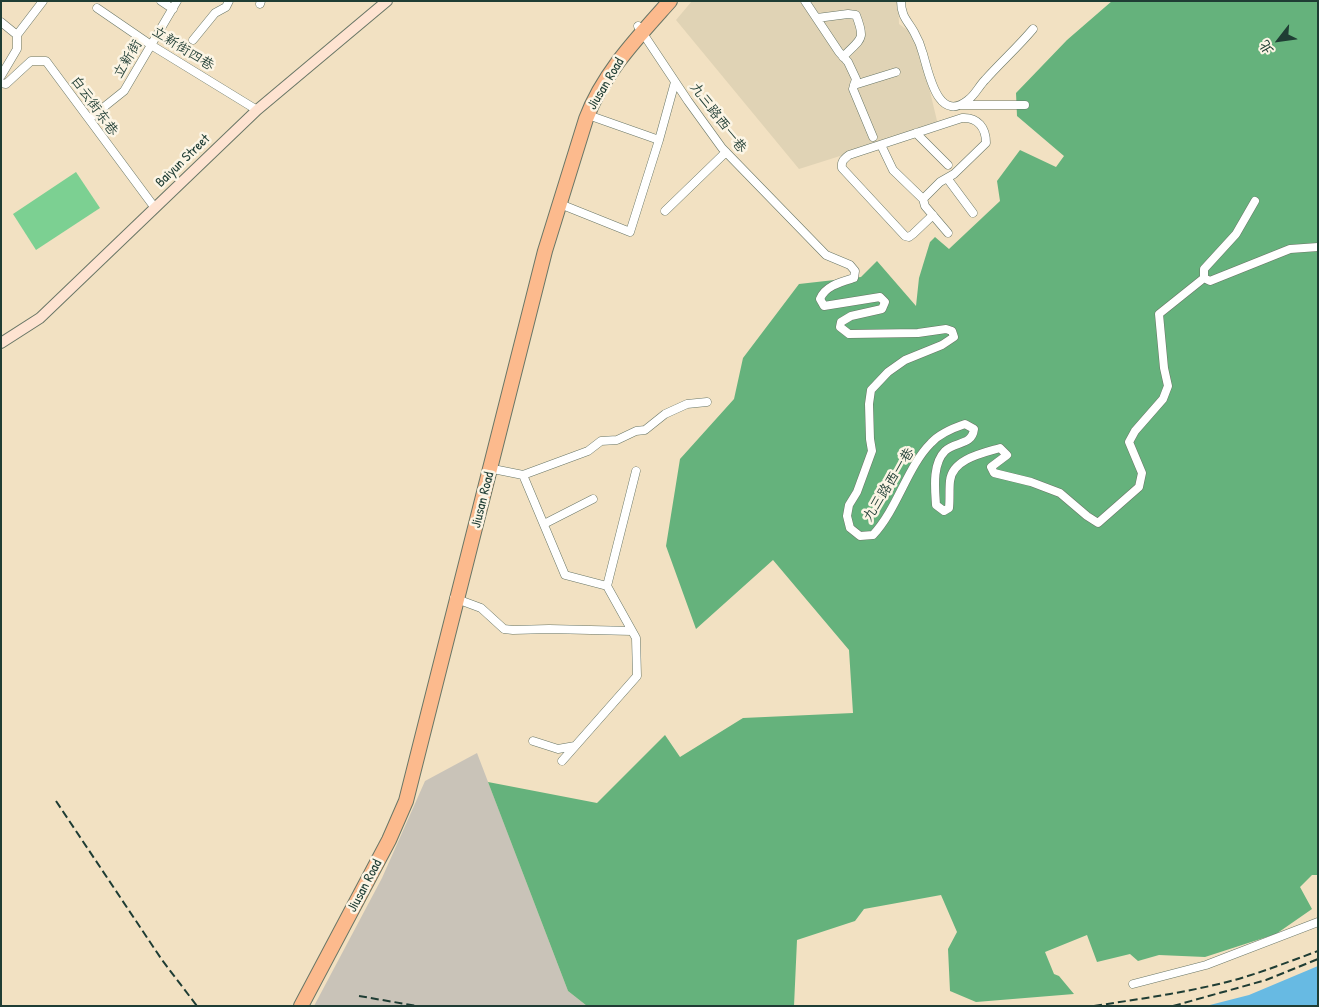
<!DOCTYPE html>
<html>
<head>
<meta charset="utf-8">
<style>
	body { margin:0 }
	#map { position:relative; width:1319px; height:1007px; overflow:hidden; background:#f2e1c2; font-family:"Patrick Hand","LXGW WenKai TC",sans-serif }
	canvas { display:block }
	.frame { position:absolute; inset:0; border:2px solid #1f3d34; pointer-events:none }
	.north { position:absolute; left:1254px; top:15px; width:50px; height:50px; -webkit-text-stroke:4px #fcf5e5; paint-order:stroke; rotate:240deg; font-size:14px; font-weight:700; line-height:20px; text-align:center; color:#1f3d34 }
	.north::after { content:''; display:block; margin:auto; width:18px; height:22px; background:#1f3d34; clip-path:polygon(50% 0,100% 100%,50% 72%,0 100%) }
</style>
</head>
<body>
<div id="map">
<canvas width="1319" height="1007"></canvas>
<div class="frame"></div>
<div class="north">北</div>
</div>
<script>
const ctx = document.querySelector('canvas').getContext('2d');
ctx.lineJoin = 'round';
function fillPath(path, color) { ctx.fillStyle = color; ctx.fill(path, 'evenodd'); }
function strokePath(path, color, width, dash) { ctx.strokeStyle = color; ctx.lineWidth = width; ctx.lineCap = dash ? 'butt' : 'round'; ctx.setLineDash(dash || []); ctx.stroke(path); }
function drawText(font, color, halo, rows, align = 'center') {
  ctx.font = font + ' "Patrick Hand","LXGW WenKai TC",sans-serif'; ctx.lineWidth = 5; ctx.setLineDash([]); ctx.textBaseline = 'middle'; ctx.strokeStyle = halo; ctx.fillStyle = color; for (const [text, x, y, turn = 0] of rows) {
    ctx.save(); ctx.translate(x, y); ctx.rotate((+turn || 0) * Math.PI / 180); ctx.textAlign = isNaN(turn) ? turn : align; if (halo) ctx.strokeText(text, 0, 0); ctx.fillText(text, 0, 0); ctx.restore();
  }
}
fillPath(new Path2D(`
	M692 1H898L899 24 917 37 938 125 799 169 676 20Z`), '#e0d3b5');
fillPath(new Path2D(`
	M477 753 568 991 587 1006H314L382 878 425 781Z`), '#c9c3b8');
fillPath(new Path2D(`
	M76 172 100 208 36 250 13 214Z`), '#7cd092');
fillPath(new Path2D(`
	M1112 1H1318V875H1312L1300 887 1312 909 1276 934 1205 957 1159 955 1138 961 1130 954 1097 962 1087 935 1045 952 1054 974 1059 976 1074 994 976 1002 950 991 948 949 957 932 941 895 864 909 855 921 797 940 794 1006H587L568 991 488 782 597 803 665 735 680 757 743 718 853 713 849 650 773 560 696 629 666 546 680 459 734 399 743 358 799 284 861 277 877 261 916 306 919 278 930 242 935 237 949 249 1000 201 997 181 1020 150 1056 167 1064 156 1017 116 1016 93 1067 40Z`), '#65b27c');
fillPath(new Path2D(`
	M1318 966V1006H1206L1249 995Z`), '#67bae3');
const street = new Path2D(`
	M161 1 173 9
	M805 1 839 52 848 62 856 79 853 89 873 137
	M901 1C901 17 908 21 914 32 918 39 921 46 923 54 929 74 938 124 968 100 975 95 979 86 985 80 1001 62 1018 47 1033 29
	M260 4 261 1
	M97 8 151 45 257 110
	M817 18 848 14 856 15C866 41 861 38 843 57
	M1 22 17 35 43 1
	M638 26 688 101 722 148 826 255 850 265 855 271 854 278C841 282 825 286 820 299L824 306 880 297 885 302 882 309 851 316 841 322 840 327 849 334 918 333 946 329 952 331 954 337 942 345 905 360 888 372 871 390 869 404 870 439 872 451 857 492 849 505 847 516 850 528 860 536 873 535C898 508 907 467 931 443 940 433 953 428 965 424L974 429C972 446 955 441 945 451 932 464 935 489 936 505L944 511 949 508C950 499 949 490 950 481 952 459 983 453 1000 448L1007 455 991 467 994 473 1031 482 1060 493 1087 516 1098 523 1139 487 1142 473 1129 442 1135 431 1163 399 1168 386 1164 368 1159 314 1204 278
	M193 40 215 13 226 7 229 1
	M1 76 17 49V35
	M1 83 6 84 31 61H46L155 208
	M854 85 896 72
	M961 105H1025
	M588 115 659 140
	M89 119 124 91 177 1
	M916 133 948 165
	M881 145 893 170 923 199 925 206 948 233
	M947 178 973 213
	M923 199 940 182 954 174 986 143C986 128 978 117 962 118L849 155C844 159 841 161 842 168L905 236 909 237 913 234 933 215
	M560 204 630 232 659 140 675 82
	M665 211 726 152
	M1204 278 1210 281 1290 249 1318 247
	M1204 278V269L1236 234 1255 201
	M488 468 523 475 588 451 601 441 617 440 636 431 645 430 665 414 687 404 707 402
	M523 475 565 575 607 586 636 638 637 676 562 761
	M544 524 593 499
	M607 586 636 471
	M454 598 481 608 504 629 513 630 549 629 632 631
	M533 741 558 749 575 746
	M1133 984 1206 965 1318 922`);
const secondary = new Path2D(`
	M1 343 40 318 257 110 387 1`);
const highway = new Path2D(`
	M301 1006 389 840 406 801 545 251 586 119C603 73 638 37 670 1`);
strokePath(street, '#697666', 9);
strokePath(secondary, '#697666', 12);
strokePath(highway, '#697666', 16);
strokePath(street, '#fff', 8);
strokePath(secondary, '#fee3d1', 10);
strokePath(highway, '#fcba8d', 14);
strokePath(new Path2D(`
	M56 801 162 960 197 1006
	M359 996 417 1006
	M1094 1006C1139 999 1183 993 1227 982 1258 974 1288 962 1318 951
	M1173 1006 1266 980 1318 959`), '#1f3d34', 2, [8, 4]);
drawText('14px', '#1f3d34', '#fcf5e5', [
	["立新街四巷",183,49,32],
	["立新街",128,59,-59],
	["Jiusan Road",606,84,-59],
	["白云街东巷",94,106,54],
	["九三路西一巷",718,118,53],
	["Baiyun Street",183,161,-44],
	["九三路西一巷",889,485,-58],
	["Jiusan Road",483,500,-76],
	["Jiusan Road",365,886,-62]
]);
</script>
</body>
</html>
